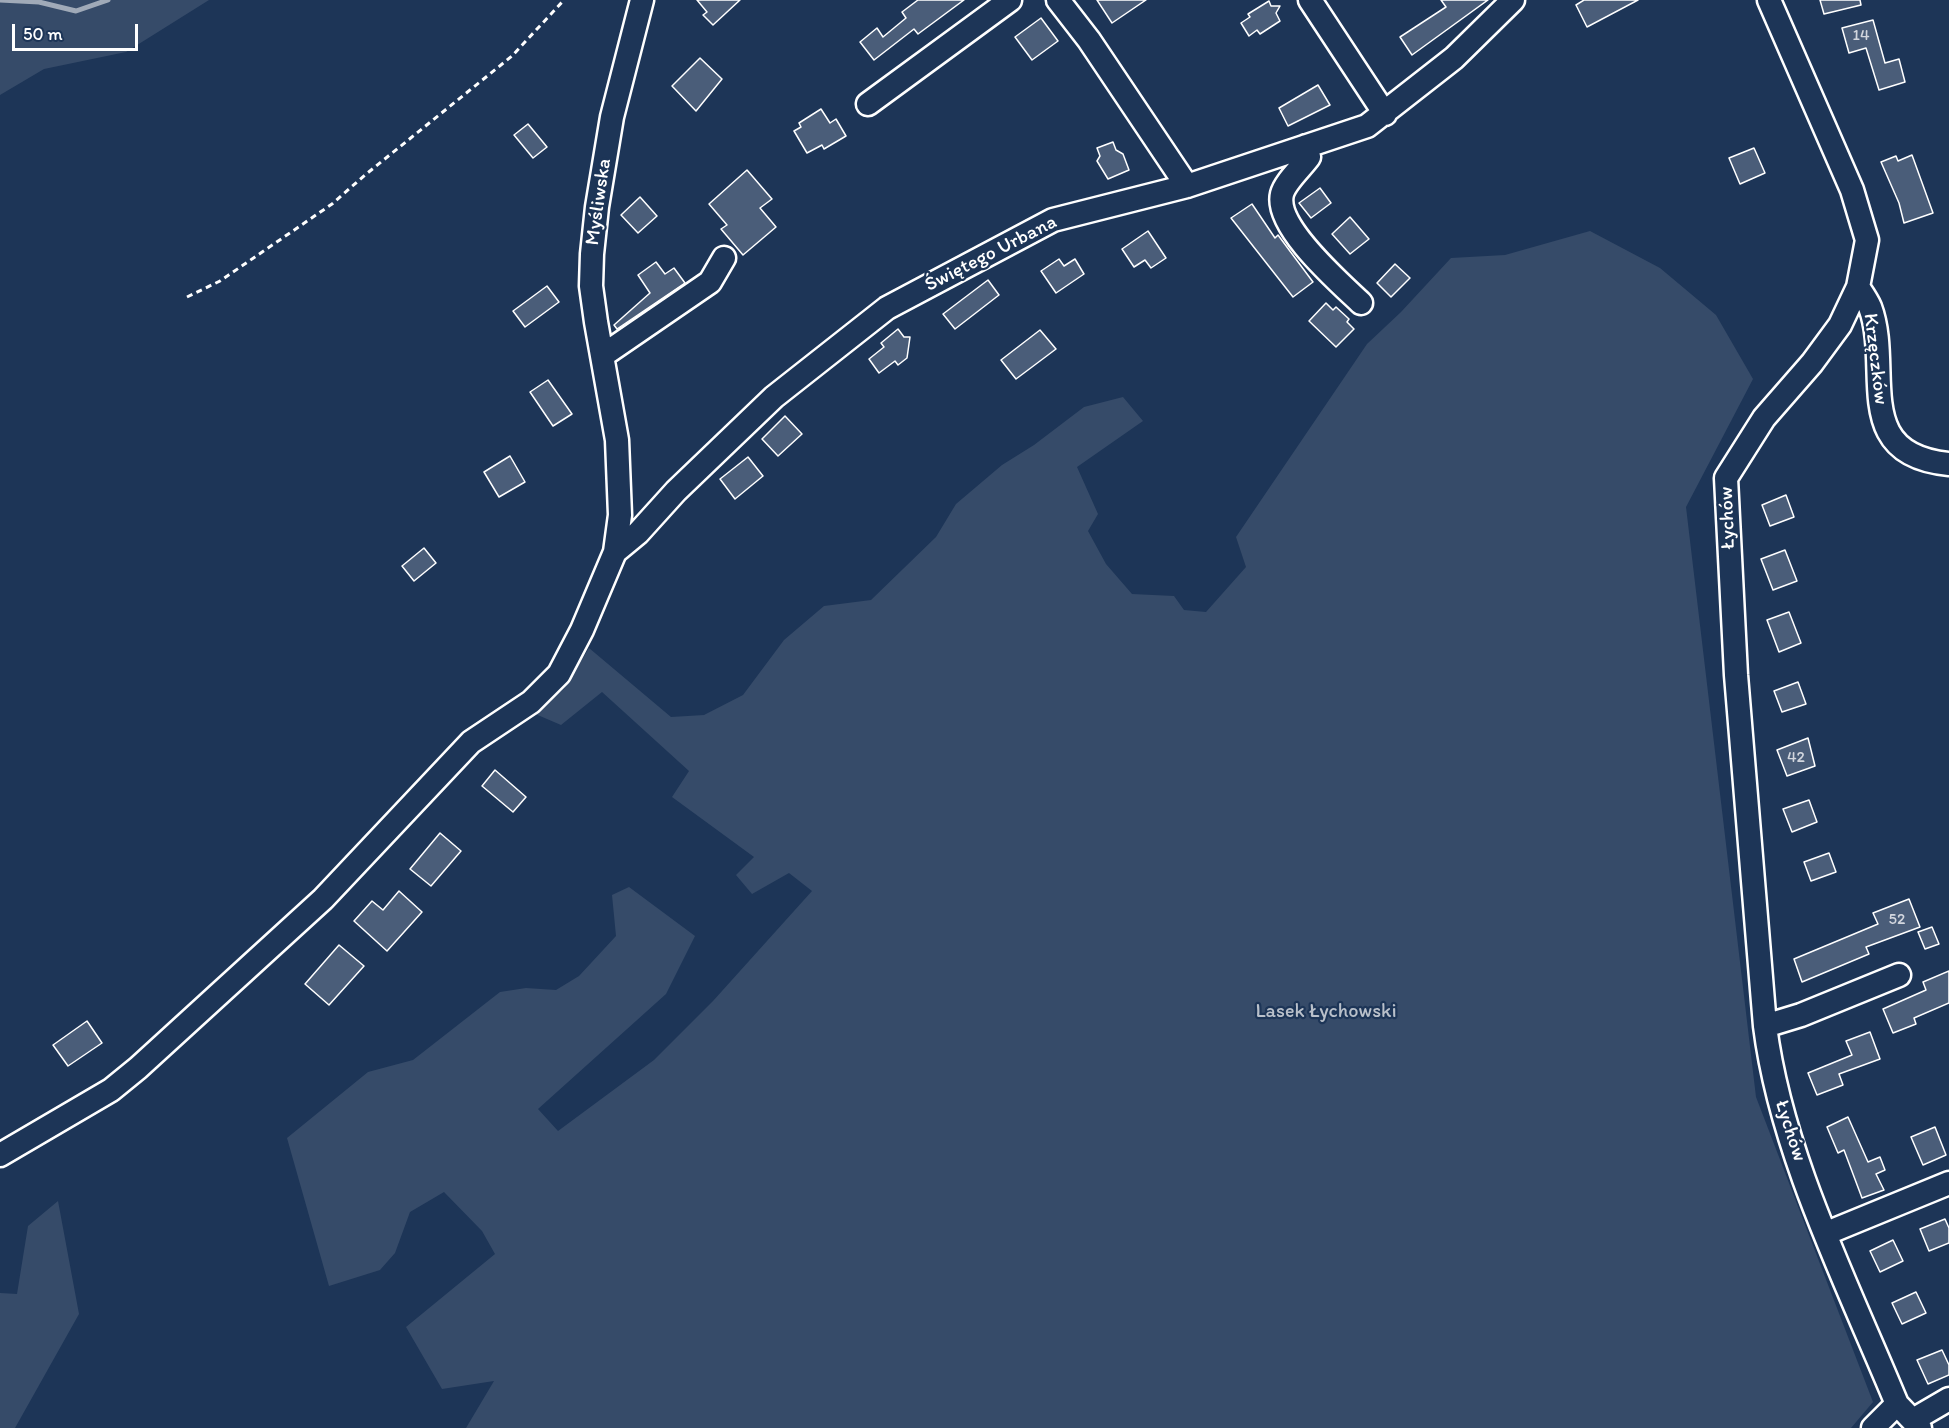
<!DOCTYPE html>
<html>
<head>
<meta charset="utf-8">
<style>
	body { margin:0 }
	#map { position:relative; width:1949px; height:1428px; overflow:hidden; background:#1d3557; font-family:Itim,sans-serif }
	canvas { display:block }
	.scale { position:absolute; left:12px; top:24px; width:126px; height:27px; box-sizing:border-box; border:3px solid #fff; border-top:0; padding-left:8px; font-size:18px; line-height:21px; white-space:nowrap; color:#fff; -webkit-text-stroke:4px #1d3557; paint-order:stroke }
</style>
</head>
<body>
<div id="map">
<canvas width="1949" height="1428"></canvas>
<div class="scale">50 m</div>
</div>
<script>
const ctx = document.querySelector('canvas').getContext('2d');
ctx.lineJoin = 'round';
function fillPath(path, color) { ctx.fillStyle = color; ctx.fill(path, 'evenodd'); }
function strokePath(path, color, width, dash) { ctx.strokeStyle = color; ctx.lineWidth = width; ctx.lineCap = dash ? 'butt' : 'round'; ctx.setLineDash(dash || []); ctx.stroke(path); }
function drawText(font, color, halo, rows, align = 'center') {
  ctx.font = font + ' Itim,sans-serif'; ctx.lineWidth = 4.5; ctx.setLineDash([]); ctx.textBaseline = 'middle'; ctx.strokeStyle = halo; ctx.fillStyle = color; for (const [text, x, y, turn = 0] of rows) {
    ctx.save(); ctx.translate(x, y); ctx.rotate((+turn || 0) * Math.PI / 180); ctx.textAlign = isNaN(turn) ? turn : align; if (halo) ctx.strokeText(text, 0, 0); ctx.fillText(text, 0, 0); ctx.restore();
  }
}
fillPath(new Path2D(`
	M0 0H209L126 52 44 69 0 95Z
	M1590 231 1660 268 1716 315 1753 379 1686 507 1756 1097 1873 1402 1851 1428H466L494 1381 442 1389 406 1327 495 1254 482 1231 444 1192 410 1212 395 1253 380 1270 329 1286 287 1138 368 1072 413 1060 500 992 526 988 556 990 579 976 616 936 612 895 629 887 695 936 666 994 538 1109 558 1131 654 1060 713 1001 812 891 789 873 752 894 736 875 754 857 672 797 689 771 602 692 561 725 533 713 564 689 589 648 671 717 704 715 743 695 784 640 824 606 871 600 936 537 956 504 1002 465 1034 445 1084 407 1123 397 1143 421 1077 467 1098 514 1088 531 1106 564 1132 594 1174 596 1184 610 1206 612 1246 567 1236 537 1367 344 1401 312 1451 258 1505 255Z
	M58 1201 79 1314 15 1428H0V1293L17 1294 28 1226Z`), '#364b69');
strokePath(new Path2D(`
	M0 0 39 2 76 11 108 0`), '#a0aab8', 5);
const building = new Path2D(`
	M697 0H740L713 25 703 15 707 12Z
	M918 0H964L918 34 914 29 874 60 860 42 877 28 883 37 906 18 902 12Z
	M1097 0H1146L1112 23Z
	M1441 0H1488L1412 55 1400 37 1446 7Z
	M1584 0H1638L1587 27 1576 5Z
	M1820 0H1860L1861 5 1824 14Z
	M1269 1 1271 6H1280L1276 13 1280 21 1260 34 1257 30 1249 36 1241 23 1250 17 1248 14Z
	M1041 18 1058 41 1032 60 1015 37Z
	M1873 20 1885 63 1899 59 1905 82 1879 90 1866 48 1849 53 1842 28Z
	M700 58 722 79 696 111 672 86Z
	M1318 85 1330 105 1288 126 1279 108Z
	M821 109 830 123 836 119 846 136 824 149 822 145 807 153 794 131 801 127 799 123Z
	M528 124 547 147 533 158 514 135Z
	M1113 142 1116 150 1123 154 1129 170 1108 179 1097 161 1100 156 1097 148Z
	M1754 148 1765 173 1740 184 1729 158Z
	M1912 155 1933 213 1904 223 1899 203 1881 162 1896 156 1898 161Z
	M747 170 772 199 760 208 776 227 743 255 721 229 727 225 709 204Z
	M1320 188 1331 203 1311 218 1299 203Z
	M640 197 657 216 638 233 621 215Z
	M1252 204 1275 238 1278 235 1313 282 1293 297 1231 218Z
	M1350 217 1369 239 1350 254 1332 234Z
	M1148 231 1166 258 1151 268 1145 260 1134 267 1122 249Z
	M1059 259 1064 266 1075 259 1084 274 1056 293 1041 271Z
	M656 262 665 274 674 268 685 283 617 329 614 325 650 293 638 275Z
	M1395 264 1410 278 1391 297 1377 283Z
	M988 280 999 295 955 329 943 314Z
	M547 286 559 302 525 327 513 311Z
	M1326 303 1333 310 1336 307 1349 319 1347 322 1354 329 1336 347 1309 321Z
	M898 329 904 337H910L907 358 898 365 895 361 879 373 869 359 884 347 881 343Z
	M1040 330 1056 349 1016 379 1001 360Z
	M548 380 572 414 553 426 530 392Z
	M785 416 802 434 778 456 762 439Z
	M510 456 525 482 499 497 484 472Z
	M748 457 763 476 735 499 720 479Z
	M1786 495 1794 517 1770 526 1762 505Z
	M424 548 436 563 414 581 402 566Z
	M1785 550 1797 581 1773 590 1761 559Z
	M1789 612 1801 643 1779 652 1767 620Z
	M1798 682 1806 704 1782 712 1774 691Z
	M1808 738 1815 766 1787 776 1777 750Z
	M495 770 526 797 513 812 482 786Z
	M1809 800 1817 822 1792 832 1783 809Z
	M440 833 461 851 431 886 410 869Z
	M1829 853 1836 872 1811 881 1804 862Z
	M399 891 422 912 387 951 354 921 372 901 383 910Z
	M1909 899 1920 927 1866 947 1869 954 1802 982 1794 959 1878 924 1873 913Z
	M1932 927 1939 944 1925 949 1918 932Z
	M339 945 364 966 329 1005 305 984Z
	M1949 971V1003L1914 1018 1916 1024 1893 1033 1883 1009 1926 990 1923 982Z
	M87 1021 102 1043 68 1066 53 1045Z
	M1870 1032 1880 1059 1839 1074 1843 1085 1817 1095 1808 1073 1852 1055 1846 1041Z
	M1848 1117 1868 1162 1880 1157 1885 1170 1876 1174 1884 1190 1862 1198 1844 1150 1838 1153 1827 1127Z
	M1935 1127 1946 1155 1923 1165 1911 1137Z
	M1945 1219 1949 1228V1243L1929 1251 1920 1229Z
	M1893 1240 1903 1261 1880 1272 1870 1251Z
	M1916 1292 1926 1313 1902 1324 1892 1303Z
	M1942 1350 1949 1365V1375L1928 1384 1917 1360Z`);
fillPath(building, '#4a5d79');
strokePath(building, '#fff', 1.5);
const minor = new Path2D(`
	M1058 0 1089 40 1187 186
	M1310 0 1385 114
	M1769 0 1852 190 1867 240 1858 287 1840 325 1812 363 1764 418 1726 478 1736 675 1765 1026C1781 1154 1848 1285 1897 1404L1920 1428
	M868 104 1010 0
	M1306 146 1309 157C1302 167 1285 182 1282 194 1274 226 1339 282 1361 303
	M1858 287C1862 293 1867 300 1870 307 1893 368 1849 455 1949 464
	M602 356 710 282 724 258
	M615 552 638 533 676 491 774 397 887 308 1053 220 1187 186 1367 126 1454 58 1513 0
	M1765 1026 1801 1015 1899 975
	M0 1155 111 1090 138 1068 323 899 471 742 531 702 559 674 582 630 615 552 620 515 617 440 596 322 591 286 592 254 597 207 612 117 642 0
	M1827 1233 1949 1183
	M1913 1420 1949 1399
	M1873 1428 1897 1404`);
strokePath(minor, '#fff', 27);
strokePath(new Path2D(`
	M187 297 220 281 332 204 365 175 512 56 564 0`), '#fff', 3, [6, 4.5]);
strokePath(minor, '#1d3557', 22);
drawText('16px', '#d2d6de', null, [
	["14",1861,36],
	["42",1796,758],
	["52",1897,920]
]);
drawText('20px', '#fff', '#1d3557', [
	["Myśliwska",599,202,-82],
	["Świętego Urbana",991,254,-27],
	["Krzęczków",1875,359,83],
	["Łychów",1728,518,-92],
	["Łychów",1790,1131,72]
]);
drawText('20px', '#b9c0ca', '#1d3557', [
	["Lasek Łychowski",1326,1012]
]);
</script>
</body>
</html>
